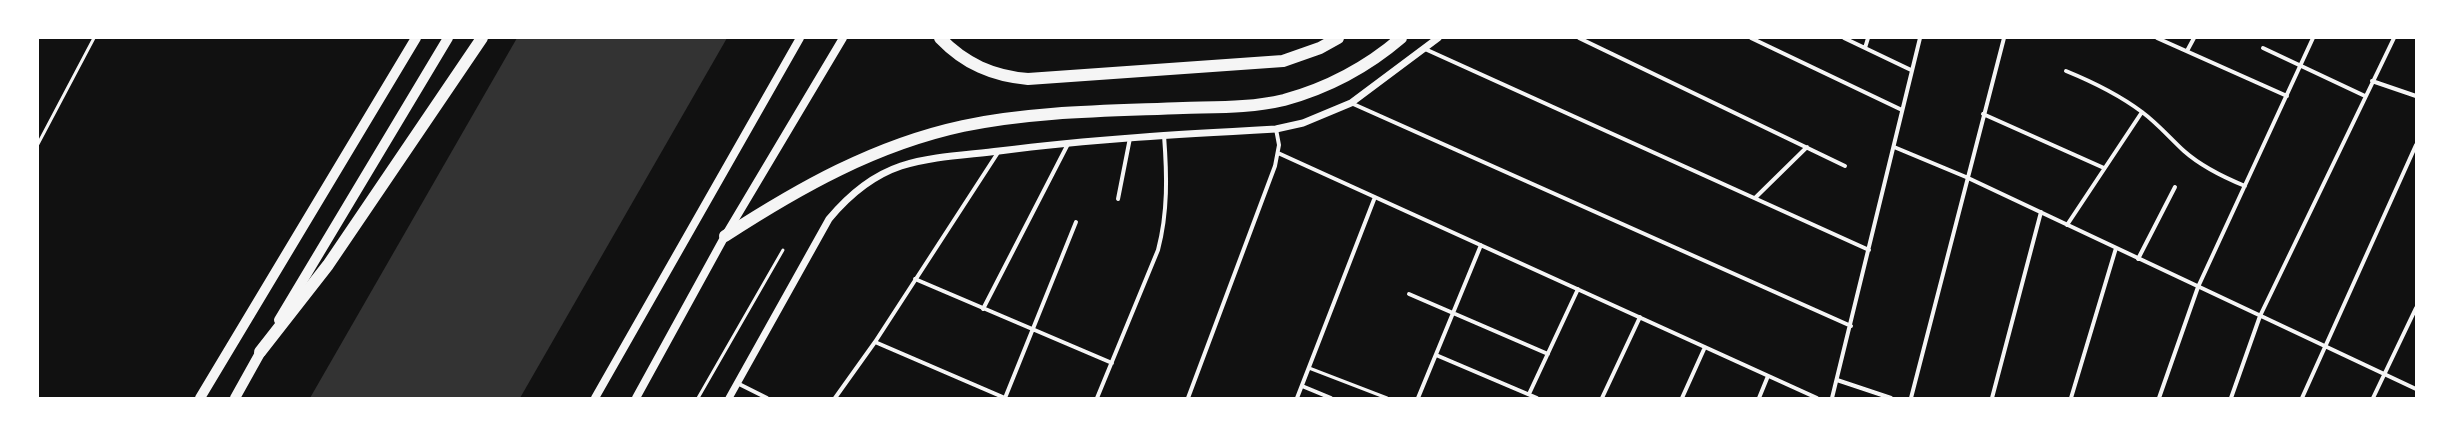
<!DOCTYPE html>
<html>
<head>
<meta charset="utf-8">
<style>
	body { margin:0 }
	#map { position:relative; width:2454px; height:436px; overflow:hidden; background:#111; font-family:"Space Grotesk",sans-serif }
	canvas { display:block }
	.frame { position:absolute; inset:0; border:39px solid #fff; pointer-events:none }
</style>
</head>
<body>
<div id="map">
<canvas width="2454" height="436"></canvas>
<div class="frame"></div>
</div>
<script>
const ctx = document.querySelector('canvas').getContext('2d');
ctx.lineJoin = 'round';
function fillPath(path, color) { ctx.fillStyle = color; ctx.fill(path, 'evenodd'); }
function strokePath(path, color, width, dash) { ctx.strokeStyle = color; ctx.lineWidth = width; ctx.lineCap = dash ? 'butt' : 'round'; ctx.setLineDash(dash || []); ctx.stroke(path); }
fillPath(new Path2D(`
	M517 38H727L520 398H310Z`), '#333');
strokePath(new Path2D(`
	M38 144 94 38
	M1309 368 1387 398
	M698 398 783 250`), '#f5f5f5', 3);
strokePath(new Path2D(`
	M1579 38 1845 166
	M1751 38 1902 110
	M1844 38 1911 70
	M2157 38 2287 96
	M1865 48 1868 38
	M2263 48 2365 96
	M1425 49 1869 250
	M2187 51 2194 38
	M2066 71C2093 82 2118 94 2142 112 2157 123 2170 138 2184 151 2202 167 2223 177 2245 186
	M2372 81 2416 96
	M1351 103 1851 326
	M1983 114 2104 168
	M1894 147 1966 177 2416 389
	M1278 153 1817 398
	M1755 198 1807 147
	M1118 199 1130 138
	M2067 225 2142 112
	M2138 259 2175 187
	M915 279 1112 363
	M1409 294 1548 354
	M983 309 1069 142
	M875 342 1005 398
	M1436 355 1537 398
	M1837 380 1891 398
	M737 383 767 398
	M1302 386 1331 398
	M1529 394 1578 289
	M835 398 875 342 999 151
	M1005 398 1076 222
	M1097 398 1158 250C1168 212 1167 175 1164 135
	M1188 398 1275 166 1279 145 1276 129
	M1297 398 1375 197
	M1418 398 1481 245
	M1602 398 1640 317
	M1682 398 1705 347
	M1759 398 1768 376
	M1832 398 1920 38
	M1911 398 2004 38
	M1992 398 2041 212
	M2071 398 2116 248
	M2159 398 2198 287 2313 38
	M2231 398 2260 316 2394 38
	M2302 398 2416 145
	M2373 398 2416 308`), '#f5f5f5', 4);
strokePath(new Path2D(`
	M729 398 829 219C849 195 871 176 901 166 932 156 967 155 999 151 1092 139 1184 134 1276 129L1303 123 1351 103 1438 38`), '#f5f5f5', 7);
strokePath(new Path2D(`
	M595 398 800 38
	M636 398 725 236 843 38`), '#f5f5f5', 8);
strokePath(new Path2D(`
	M279 320 448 38
	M200 398 416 38
	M235 398 264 346`), '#f5f5f5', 10);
strokePath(new Path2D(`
	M940 38C965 64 993 76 1028 79L1283 61 1320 48 1338 38
	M725 236C799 188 875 145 963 126 1035 111 1110 111 1183 108 1216 107 1251 108 1284 100 1328 88 1366 68 1401 38
	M260 352 328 265 482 38`), '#f5f5f5', 12);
</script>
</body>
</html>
